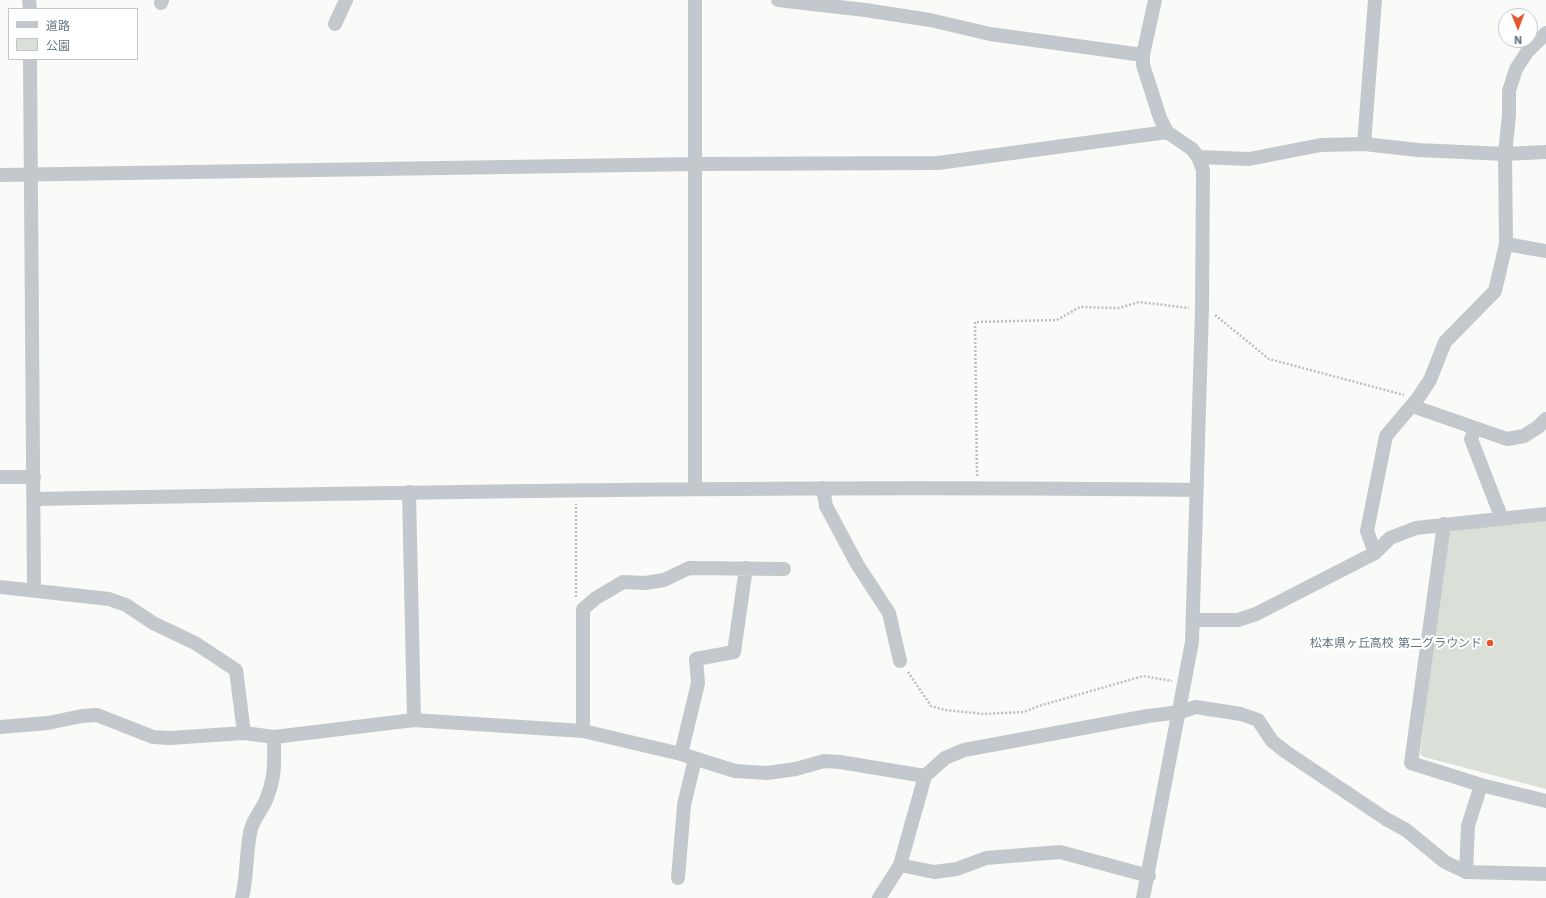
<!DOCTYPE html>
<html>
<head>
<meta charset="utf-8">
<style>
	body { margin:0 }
	#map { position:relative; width:1546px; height:898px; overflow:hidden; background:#fafaf8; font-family:"Work Sans","Noto Sans JP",sans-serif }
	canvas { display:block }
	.legend { position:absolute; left:8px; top:8px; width:130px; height:52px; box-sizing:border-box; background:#fff; border:1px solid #c1c8cd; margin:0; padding:5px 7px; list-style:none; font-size:12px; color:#657683 }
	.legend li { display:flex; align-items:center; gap:8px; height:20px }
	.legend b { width:20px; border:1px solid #c1c8cd }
	.north { position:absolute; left:1498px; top:8px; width:40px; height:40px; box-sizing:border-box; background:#fff; border:1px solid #c1c8cd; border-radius:50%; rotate:179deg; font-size:11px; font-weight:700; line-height:16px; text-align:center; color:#657683 }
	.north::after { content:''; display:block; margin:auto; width:14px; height:18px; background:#e4572e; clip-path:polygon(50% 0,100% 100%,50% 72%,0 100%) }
</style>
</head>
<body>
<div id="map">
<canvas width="1546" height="898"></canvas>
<ul class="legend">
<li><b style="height:5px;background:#c3c8cc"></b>道路</li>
<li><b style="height:11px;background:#dadfd7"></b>公園</li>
</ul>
<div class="north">N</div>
</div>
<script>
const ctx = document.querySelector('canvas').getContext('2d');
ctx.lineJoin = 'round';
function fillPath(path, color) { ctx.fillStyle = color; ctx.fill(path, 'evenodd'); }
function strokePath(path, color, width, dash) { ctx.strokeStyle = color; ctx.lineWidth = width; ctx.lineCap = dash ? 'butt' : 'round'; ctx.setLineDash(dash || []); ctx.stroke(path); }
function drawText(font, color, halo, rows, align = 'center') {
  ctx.font = font + ' "Work Sans","Noto Sans JP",sans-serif'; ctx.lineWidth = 4; ctx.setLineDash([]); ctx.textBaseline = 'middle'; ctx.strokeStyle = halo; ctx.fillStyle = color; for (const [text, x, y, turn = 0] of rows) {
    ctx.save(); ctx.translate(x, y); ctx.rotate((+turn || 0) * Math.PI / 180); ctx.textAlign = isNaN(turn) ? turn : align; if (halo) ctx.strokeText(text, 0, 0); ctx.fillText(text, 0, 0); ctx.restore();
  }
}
fillPath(new Path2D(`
	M1546 518V789L1424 757 1420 754 1447 532Z`), '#dadfd7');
strokePath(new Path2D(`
	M1215 315 1269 359 1404 395
	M977 476 975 322 1057 320 1080 307 1119 308 1139 302 1189 308
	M576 597V504
	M908 672 931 706 945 710 984 714 1024 712 1039 706 1143 676 1172 681`), '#bbbfc2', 2.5, [2, 2]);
strokePath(new Path2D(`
	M29 0 30 9
	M695 0V488
	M778 0 865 10 930 20 990 34 1143 55
	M161 3 162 0
	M335 24 346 0
	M1546 33 1527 52 1516 69 1509 91V115L1505 154 1506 244 1546 251
	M30 59 34 590
	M1364 144 1375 0
	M1198 157 1249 159 1321 145 1364 144 1418 150 1505 154 1546 152
	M0 175 696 164 938 163 1167 132
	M1412 406 1507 439 1524 436 1538 427 1546 419
	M1475 429 1471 439 1502 519
	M0 477H34
	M823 488 826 506 857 564 889 613 900 661
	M409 492 414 720
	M34 499C422 492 808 485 1195 490
	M1444 524 1411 763 1481 785 1546 801
	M1375 553 1367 531 1386 436 1418 398 1430 380 1445 342 1495 291 1506 244
	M0 587 109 599 126 605 153 623 195 643 236 670 244 733
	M1193 620H1238L1256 614 1375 553 1390 538 1416 528 1546 514
	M0 727 48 723 82 716 97 715 153 737 170 738 244 733 274 737 414 720 583 731 681 754 735 771 767 773 796 769 824 761 840 762 925 776
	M583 731V609L596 598 623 582 645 583 664 580 689 568 784 569
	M681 754 698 683 696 659 734 652 746 568
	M900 865 934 872 957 869 986 858 1060 852 1149 876
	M1466 872 1468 826 1481 785
	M678 878 684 805 695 759
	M242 898C247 877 246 855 250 833 252 820 261 812 266 800 276 776 274 762 274 737
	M879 898 900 865 925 776 945 758 964 750 1148 716 1180 712 1196 707 1241 714 1258 720 1272 741 1286 752 1386 819 1406 830 1445 862 1466 872 1546 874
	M1143 898 1192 642 1202 309 1203 170 1198 157 1192 149 1167 132 1160 118 1143 65V55L1155 0`), '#c3c8cc', 14);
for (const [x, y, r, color] of [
	[1490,643,4,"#e4572e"]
]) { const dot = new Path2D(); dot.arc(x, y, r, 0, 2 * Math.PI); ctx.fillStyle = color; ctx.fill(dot); strokePath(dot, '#fff', 1.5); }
drawText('12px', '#657683', '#fff', [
	["松本県ヶ丘高校 第二グラウンド",1482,643]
], 'right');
</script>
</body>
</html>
